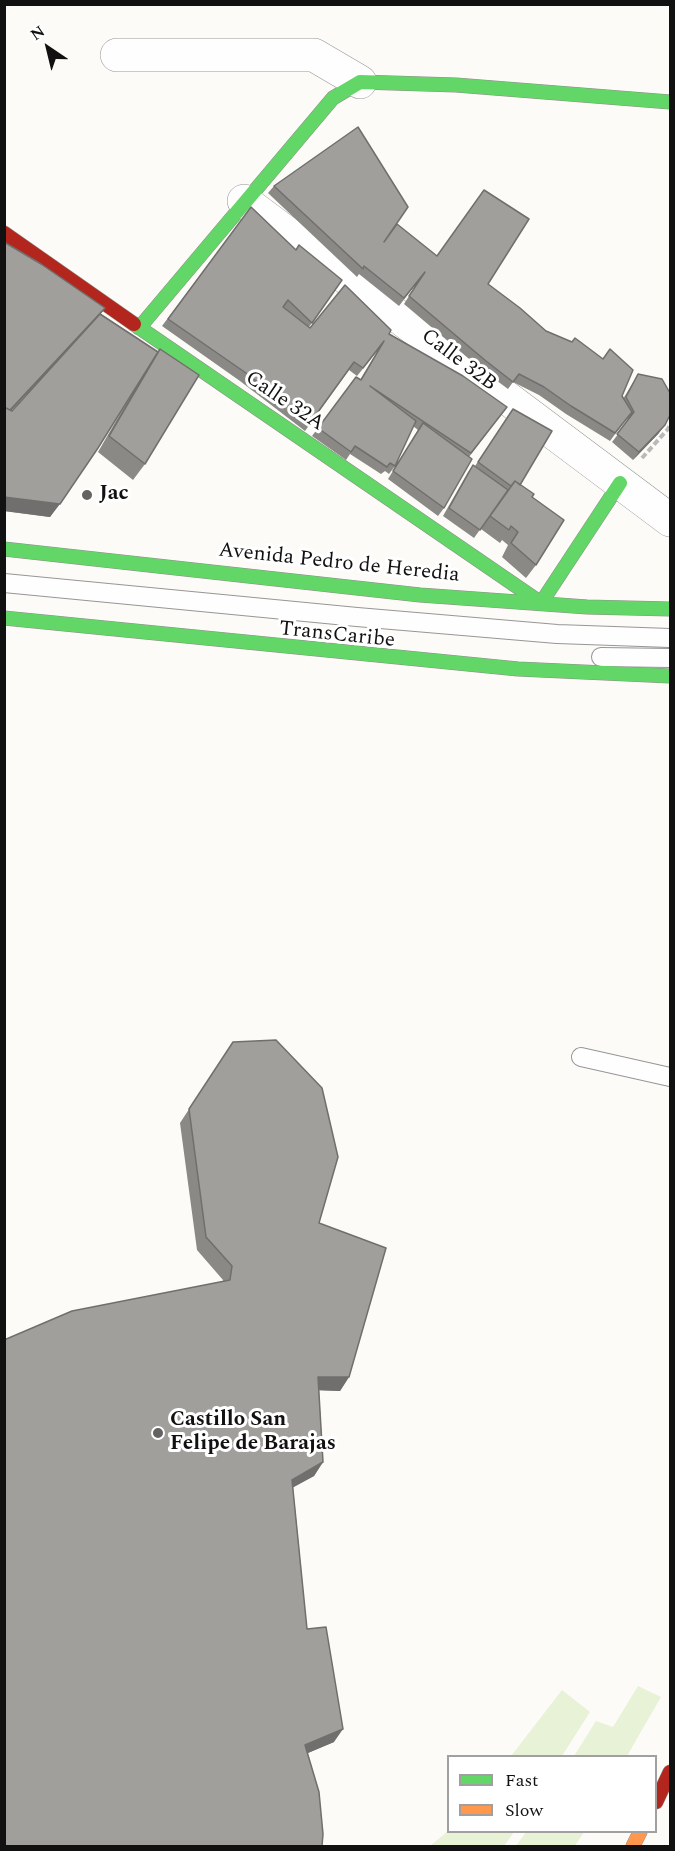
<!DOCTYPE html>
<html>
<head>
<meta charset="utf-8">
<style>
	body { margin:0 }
	#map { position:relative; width:675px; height:1851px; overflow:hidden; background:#fdfbf7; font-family:Spectral,serif }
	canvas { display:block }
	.frame { position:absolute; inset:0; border:6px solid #111; pointer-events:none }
	.legend { position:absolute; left:447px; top:1755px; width:210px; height:78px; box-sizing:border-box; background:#fff; border:2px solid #a0a0a0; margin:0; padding:8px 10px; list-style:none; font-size:18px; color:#111 }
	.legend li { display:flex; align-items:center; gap:12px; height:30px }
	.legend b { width:30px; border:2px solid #a0a0a0 }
	.north { position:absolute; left:18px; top:18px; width:60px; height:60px; -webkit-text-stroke:4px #fff; paint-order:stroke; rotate:325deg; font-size:16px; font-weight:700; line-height:24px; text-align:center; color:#111 }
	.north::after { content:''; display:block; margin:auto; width:21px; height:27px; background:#111; clip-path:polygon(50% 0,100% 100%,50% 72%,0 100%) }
</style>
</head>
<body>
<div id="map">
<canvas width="675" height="1851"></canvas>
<div class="frame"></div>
<ul class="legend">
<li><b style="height:8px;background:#63d668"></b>Fast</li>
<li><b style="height:8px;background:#ff974d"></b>Slow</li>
</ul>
<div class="north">N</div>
</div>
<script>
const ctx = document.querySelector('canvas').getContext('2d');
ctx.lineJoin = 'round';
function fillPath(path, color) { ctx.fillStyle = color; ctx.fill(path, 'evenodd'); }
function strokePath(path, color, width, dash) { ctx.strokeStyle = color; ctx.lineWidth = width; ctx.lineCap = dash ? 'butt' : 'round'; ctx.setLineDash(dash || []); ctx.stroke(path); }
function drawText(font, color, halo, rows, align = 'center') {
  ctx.font = font + ' Spectral,serif'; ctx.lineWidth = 6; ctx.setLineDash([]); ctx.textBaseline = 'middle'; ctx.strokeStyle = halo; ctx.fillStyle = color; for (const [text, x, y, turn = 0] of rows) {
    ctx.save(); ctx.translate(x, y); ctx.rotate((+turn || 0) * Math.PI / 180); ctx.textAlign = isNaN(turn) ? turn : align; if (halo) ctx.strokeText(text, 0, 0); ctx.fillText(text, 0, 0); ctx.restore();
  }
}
fillPath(new Path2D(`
	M638 1686 661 1697 627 1756H574L596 1721 613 1727Z
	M562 1690 590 1712 562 1756H511Z
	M448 1831V1832H514L504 1846H430Z
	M526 1832H584L575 1846H516Z`), '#e8f2d7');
const lane = new Path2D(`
	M4 583 357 617 557 634 670 638
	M601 657 670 658
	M581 1057 670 1077`);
const street = new Path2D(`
	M117 55H314L360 82
	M244 201 670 520`);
const fast = new Path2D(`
	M134 324 541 603 620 483
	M139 328 333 98 360 82 456 85 670 102
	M4 549 420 595 587 607 670 609
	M4 618 518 669 670 676`);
const slow = new Path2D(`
	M633 1846 640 1832`);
const jam = new Path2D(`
	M4 233 134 324
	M656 1802 670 1772`);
strokePath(lane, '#979695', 20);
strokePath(street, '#979695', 34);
strokePath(fast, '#8e8d8b', 15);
strokePath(slow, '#8e8d8b', 15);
strokePath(jam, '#8e8d8b', 15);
strokePath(new Path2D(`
	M642 458 668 429 670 424`), '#b9b9b8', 4, [6, 3]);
strokePath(lane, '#fffefe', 18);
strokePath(street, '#fffefe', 33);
strokePath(fast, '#63d668', 14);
strokePath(slow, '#ff974d', 14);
strokePath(jam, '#b3261e', 14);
fillPath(new Path2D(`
	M274 186 384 242 437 256 488 284 622 396 623 399 638 374 659 433 633 460 612 442 629 420 627 418 610 441 566 414 539 395 513 382 508 389 481 369 404 304 419 280 399 306 359 274 357 277 268 193Z
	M251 207 296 250 342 280 309 327 389 334 507 407 469 457 444 508 438 516 388 479 418 430 413 426 395 466 389 474 385 471 381 474 350 454 346 460 312 436 356 377 360 380 379 349 357 376 349 370 305 431 240 381 162 326Z
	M4 242 101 314 158 352 145 464 133 480 98 452 131 395 50 517 4 511ZM62 356 12 411H11Z
	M513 409 520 485 532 497 536 565 526 578 502 557 508 545 502 540 500 543 481 529 489 517 474 538 443 516 468 472 473 465 475 466Z
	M233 1042 319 1223 349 1377 340 1391 319 1390 323 1462 314 1476 293 1487 307 1629 334 1742 308 1753 223 1280 197 1250 180 1123Z`), '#8a8986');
fillPath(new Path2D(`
	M105 308 100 315 4 418 8 412Z
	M665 425 659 433 633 460 639 452Z
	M4 497 60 504 50 517 4 511Z
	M318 1377H349L340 1391 309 1390Z
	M323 1462 314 1476 283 1493 292 1480Z
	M343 1729 334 1742 296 1758 305 1745Z`), '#716f6d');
const building = new Path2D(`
	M358 127 408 207 384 242 397 224 437 256 484 190 529 219 488 284 520 308 546 331 572 342 575 338 603 359 610 349 633 370 622 396 632 412 615 433 571 406 544 387 519 374 513 382 486 361 409 296 425 272 404 298 364 266 363 269 274 186Z
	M251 207 296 250 299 245 342 280 312 323 288 300 283 307 310 328 345 285 391 330 389 334 463 376 507 407 471 453 370 386 416 421 395 466 390 463 387 467 355 446 351 452 318 428 356 377 361 380 384 341 363 368 354 362 310 423 246 373 168 319Z
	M4 242 41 264 105 308 10 410 4 407Z
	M100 314 158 352 98 448 60 504 4 497V407L12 411Z
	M160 349 199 375 145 464 109 436Z
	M638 374 662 379 670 393V415L665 425 639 452 617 434 634 412 626 397Z
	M513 409 552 431 520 485 515 481 511 486 478 462Z
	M423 423 472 459 444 508 393 471Z
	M473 465 508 490 480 530 449 508Z
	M515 481 534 494 532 497 564 520 536 565 511 543 518 532 511 526 509 530 490 516Z
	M276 1040 322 1088 338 1157 319 1223 386 1248 349 1377H318L323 1462 292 1480 307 1629 326 1627 343 1729 305 1745 319 1792 323 1834 322 1846H4V1340L72 1311 230 1280 232 1266 206 1237 189 1109 233 1042Z`);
fillPath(building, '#a19f9c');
strokePath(building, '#716f6d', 1.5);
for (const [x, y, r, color] of [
	[87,495,6,"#646362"],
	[158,1433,6,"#646362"]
]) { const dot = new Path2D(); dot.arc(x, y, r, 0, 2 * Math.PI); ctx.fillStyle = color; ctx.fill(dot); strokePath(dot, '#fff', 2); }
drawText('21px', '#111', '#fff', [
	["Calle 32B",458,361,37],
	["Calle 32A",284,402,34],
	["Avenida Pedro de Heredia",339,564,6],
	["TransCaribe",337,636,6]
]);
drawText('bold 21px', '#111', '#fff', [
	["Jac",99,495],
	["Castillo San",170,1421],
	["Felipe de Barajas",170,1445]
], 'left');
</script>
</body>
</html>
